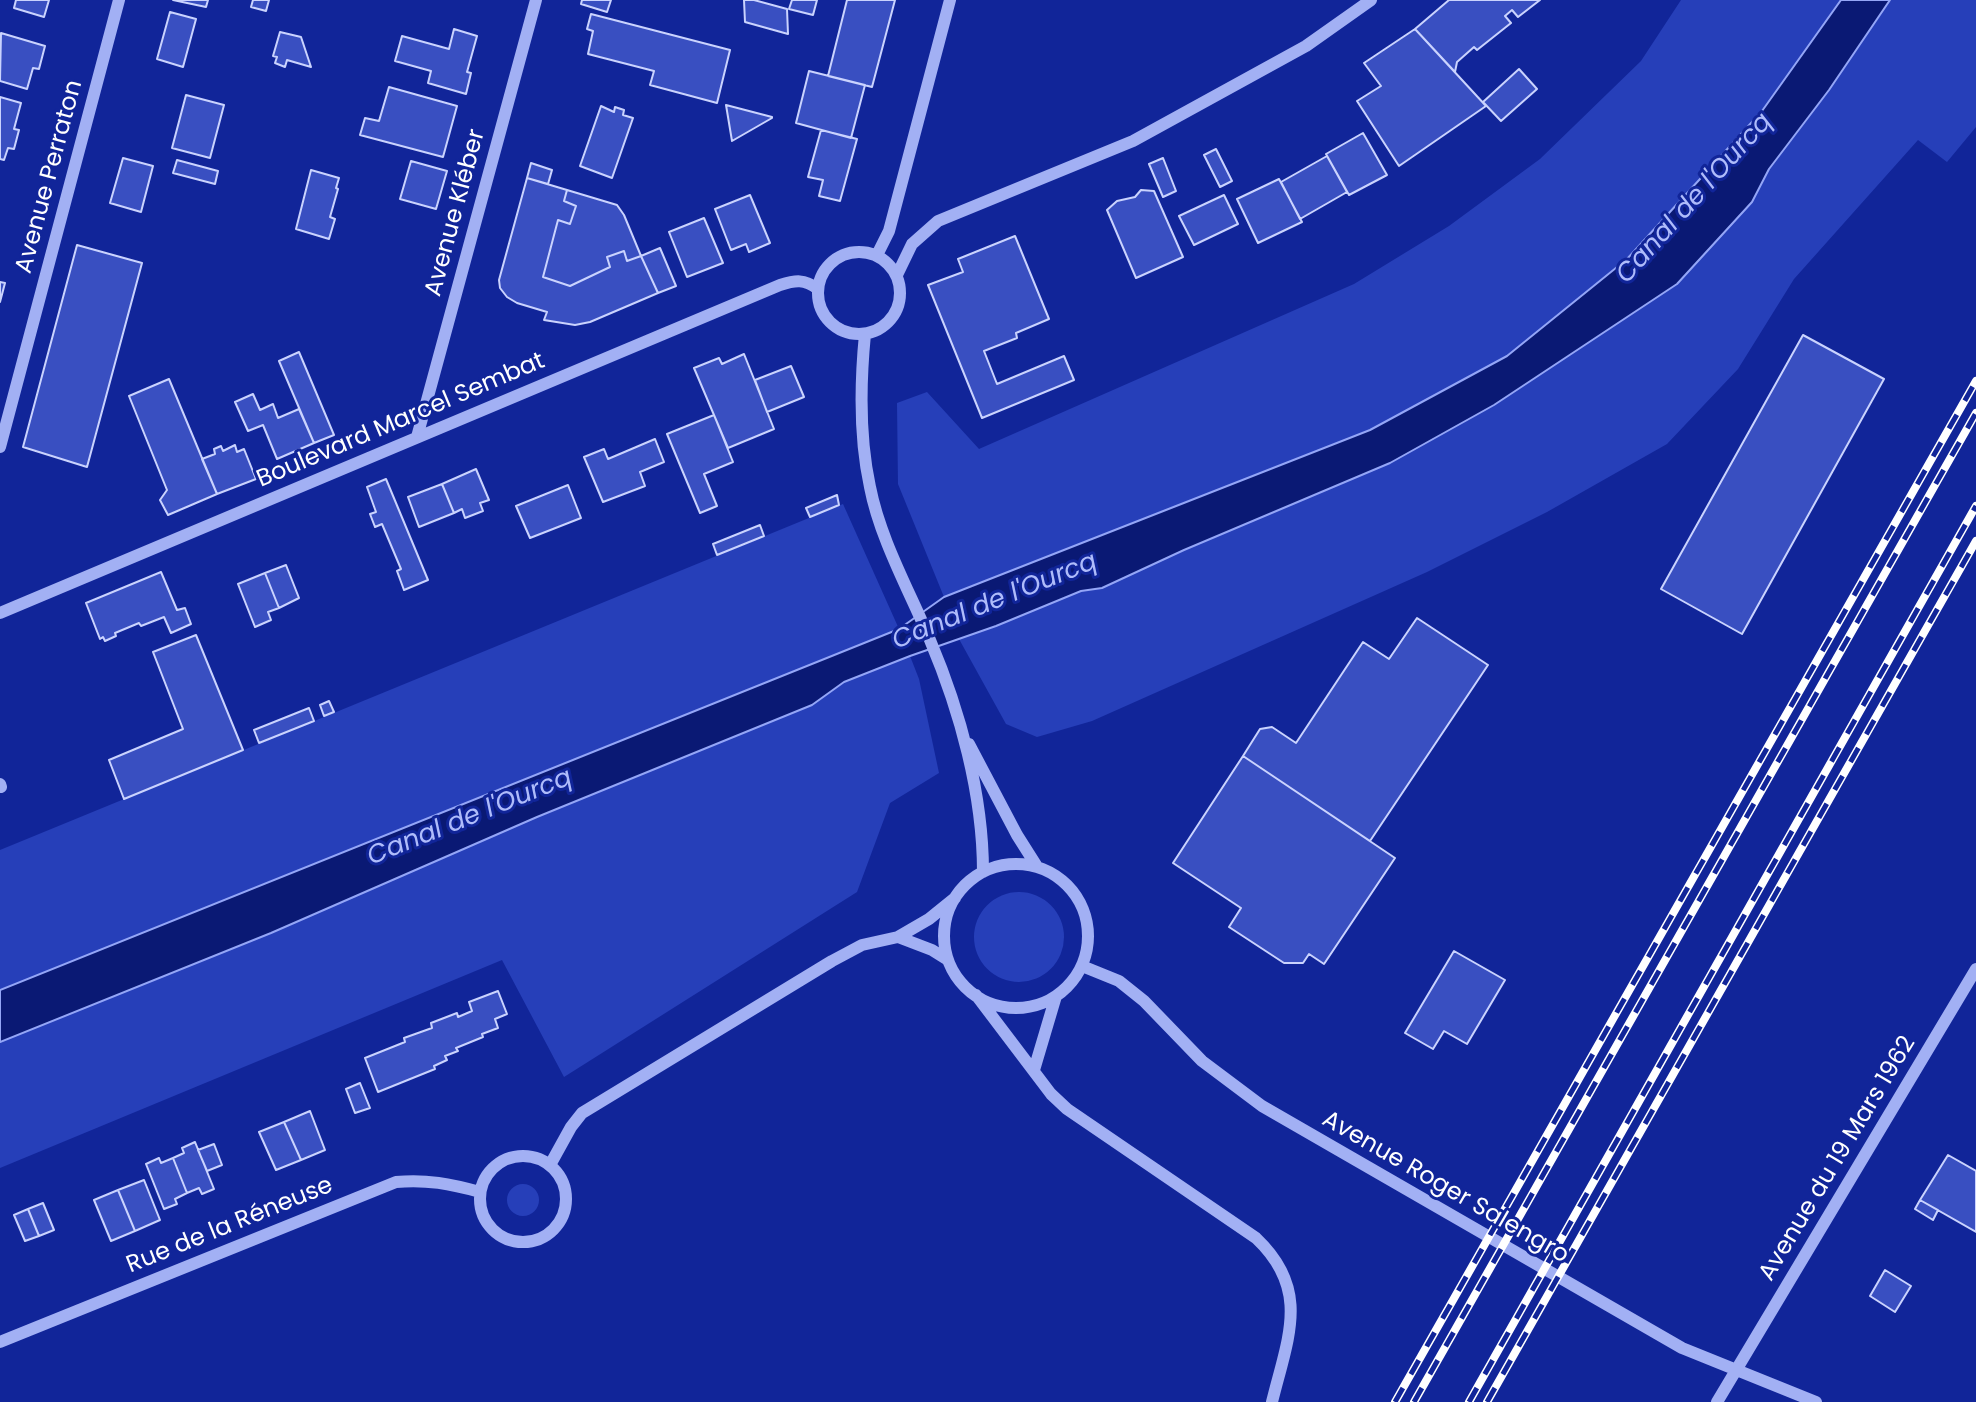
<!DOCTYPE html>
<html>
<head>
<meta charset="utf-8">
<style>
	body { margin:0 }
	canvas { display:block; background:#112599 }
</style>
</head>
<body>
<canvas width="1976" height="1402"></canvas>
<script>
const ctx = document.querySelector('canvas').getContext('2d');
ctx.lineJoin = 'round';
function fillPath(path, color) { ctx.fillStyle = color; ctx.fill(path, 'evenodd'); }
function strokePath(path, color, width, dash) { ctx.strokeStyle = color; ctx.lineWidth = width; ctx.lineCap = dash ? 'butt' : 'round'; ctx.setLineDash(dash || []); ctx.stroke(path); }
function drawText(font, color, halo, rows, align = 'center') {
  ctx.font = font + ' Poppins,sans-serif'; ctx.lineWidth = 6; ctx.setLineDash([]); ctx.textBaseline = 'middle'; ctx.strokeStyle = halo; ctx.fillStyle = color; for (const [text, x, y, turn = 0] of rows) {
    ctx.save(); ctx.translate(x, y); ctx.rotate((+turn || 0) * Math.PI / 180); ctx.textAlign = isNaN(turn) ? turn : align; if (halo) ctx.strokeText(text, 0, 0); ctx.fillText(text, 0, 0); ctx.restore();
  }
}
fillPath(new Path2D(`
	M1681 0H1841L1762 111 1627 259 1507 356 1370 430 944 597 898 484 897 403 927 392 979 449 1354 284 1449 226 1540 159 1641 61Z
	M1890 0H1976V127L1947 162 1918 140 1794 279 1738 369 1667 444 1547 512 1427 572 1092 721 1037 737 1006 724 959 639 1081 591 1102 588 1184 550 1390 463 1494 405 1677 284 1752 202 1769 169 1829 90Z
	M843 504 899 629 0 990V850Z
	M910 656 919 679 939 773 890 803 857 892 564 1077 502 960 0 1168V1042L271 933 537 817 812 705 844 682Z
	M974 937a45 45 0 1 1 90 0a45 45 0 1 1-90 0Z
	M507 1200a16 16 0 1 1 32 0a16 16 0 1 1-32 0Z`), '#263fb9');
const water = new Path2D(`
	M1841 0H1890L1829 90 1769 169 1752 202 1677 284 1494 405 1390 463 1184 550 1102 588 1081 591 996 626 910 656 844 682 812 705 537 817 271 933 0 1042V990L899 629 944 597 1370 430 1507 356 1627 259 1762 111Z`);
fillPath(water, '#0a1974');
strokePath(water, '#94a6f7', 2);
const building = new Path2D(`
	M16 0H49L44 17 14 8Z
	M173 0H208L206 7Z
	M253 0H269L266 11 251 7Z
	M582 0H611L607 12 581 4Z
	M744 0H754L787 9 788 34 745 22Z
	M792 0H817L813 15 789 9Z
	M847 0H895L872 87 828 76Z
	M1449 0H1540L1518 17 1512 10 1505 16 1511 23 1477 50 1474 47 1457 62 1455 72 1415 29Z
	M170 12 196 19 183 67 157 59Z
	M591 14 730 50 717 103 650 85 654 71 588 54 593 31 587 29Z
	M454 29 477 36 467 72 471 73 466 94 428 83 431 71 395 61 402 36 449 49Z
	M1415 29 1486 106 1399 166 1357 101 1381 86 1364 63Z
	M280 32 301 37 311 67 287 60 285 67 275 63 277 57 273 56Z
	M1 33 45 46 39 69 33 68 27 89 0 81Z
	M1519 69 1537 89 1501 121 1483 102Z
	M809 71 865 85 851 138 796 123Z
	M389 87 457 106 443 157 360 135 365 118 379 121Z
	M186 95 224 105 210 158 172 148Z
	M0 97 21 103 14 129 19 130 14 149 8 148 4 160 0 159Z
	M726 105 772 117V118L732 141Z
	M601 106 614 112 615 107 624 110 623 115 633 118 612 178 580 166Z
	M821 130 857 139 840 201 819 196 823 180 808 177Z
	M1363 133 1387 175 1349 195 1326 154Z
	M1216 149 1232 181 1220 187 1204 155Z
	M1327 156 1347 192 1300 219 1281 182Z
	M123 158 153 166 141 212 110 203Z
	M1163 158 1176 191 1163 197 1149 164Z
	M177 160 218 171 215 184 173 173Z
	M411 161 447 171 436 209 400 199Z
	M531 163 552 170 548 184 527 178Z
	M311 170 339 178 336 188 338 189 330 217 335 219 329 239 296 229Z
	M527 178 567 190 564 201 576 206 570 224 558 220 543 277 570 286 610 267 607 257 624 251 627 261 641 256 658 293 590 322 575 325 544 320 547 312 517 303 507 297 500 288 499 280Z
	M1279 179 1302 222 1258 243 1237 199Z
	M567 190 617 205 624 215 641 256 627 261 624 251 607 257 610 267 570 286 543 277 558 220 570 224 576 206 564 201Z
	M1141 190 1154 191 1183 257 1136 278 1107 210 1117 201 1135 197Z
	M750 195 770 243 749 252 746 244 731 250 715 209Z
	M1224 195 1238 224 1194 245 1179 216Z
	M704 218 723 263 687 277 669 232Z
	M1015 236 1049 319 1016 333 1017 338 984 351 997 384 1064 356 1074 380 982 418 928 285 963 272 958 259Z
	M77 245 142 263 87 467 23 447Z
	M660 248 676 286 658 293 641 256Z
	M0 282 5 283 0 302Z
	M1803 335 1884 379 1742 634 1661 589Z
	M299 352 334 435 314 443 279 361Z
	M744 354 774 429 728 448 694 368 719 358 722 364Z
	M791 366 804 397 767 412 755 380Z
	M169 379 217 494 168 515 160 500 167 490 129 396Z
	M253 394 260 410 273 404 278 418 299 409 314 443 277 459 263 425 248 431 235 402Z
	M714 415 733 462 704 474 717 506 700 513 667 434Z
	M655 439 664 462 640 472 645 486 603 502 584 457 604 449 608 459Z
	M235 445 237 452 244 449 256 479 217 494 202 459 215 454 214 449 221 446 223 451Z
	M476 469 489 500 480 503 483 511 465 518 462 509 454 513 442 484Z
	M386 479 428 580 404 590 397 571 401 569 382 524 375 527 370 514 376 512 367 487Z
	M442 484 454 513 419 527 408 497Z
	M568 485 581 518 530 538 516 506Z
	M837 495 839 505 810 517 806 508Z
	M760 525 764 536 717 555 713 544Z
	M286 565 299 598 279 608 265 573Z
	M161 572 177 610 185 608 191 624 171 633 164 617 141 626 139 623 115 633 116 636 105 641 103 637 100 639 86 603Z
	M265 573 279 608 268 612 271 620 255 627 238 584Z
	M1417 618 1488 665 1370 841 1243 756 1260 729 1272 727 1296 743 1363 642 1389 659Z
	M196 635 243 750 124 799 109 760 183 729 153 652Z
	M329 701 334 712 324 716 320 705Z
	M309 708 314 721 259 743 254 730Z
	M1243 756 1395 858 1324 964 1309 954 1303 963H1284L1229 927 1241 908 1173 863Z
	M1454 951 1505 980 1467 1044 1444 1031 1433 1049 1405 1033Z
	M498 991 507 1014 495 1019 498 1028 482 1034 483 1037 456 1048 458 1051 445 1056 447 1060 434 1066 435 1069 378 1092 365 1058 405 1042 404 1038 432 1028 431 1023 457 1013 458 1017 472 1011 469 1002Z
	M360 1083 370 1108 355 1113 346 1089Z
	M310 1111 325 1150 301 1160 284 1122Z
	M284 1122 301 1160 276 1170 259 1132Z
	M195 1142 214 1189 202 1194 199 1188 187 1193 173 1158 184 1153 182 1148Z
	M214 1144 222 1165 207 1171 198 1150Z
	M1948 1155 1976 1171V1232L1920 1200Z
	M159 1158 161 1163 173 1158 187 1193 175 1199 177 1204 164 1209 146 1164Z
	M144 1180 160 1220 135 1231 118 1190Z
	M118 1190 135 1231 111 1241 94 1200Z
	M1920 1200 1938 1210 1933 1220 1915 1209Z
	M43 1203 54 1230 39 1236 28 1209Z
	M28 1209 39 1236 25 1241 14 1215Z
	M1885 1270 1911 1286 1895 1312 1870 1296Z`);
fillPath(building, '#394fc1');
strokePath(building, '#cad3fe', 2);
strokePath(new Path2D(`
	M818 293a41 41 0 1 1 82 0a41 41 0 1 1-82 0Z
	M877 255 889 231 950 0
	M897 275 912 244 938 221 1133 141 1306 46 1371 0
	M865 334C860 385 859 437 870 487 880 539 910 592 930 640 960 711 983 794 983 872
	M417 437 536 0
	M0 447 119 0
	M0 613 780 285C796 280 804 279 818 289
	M969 744 1017 835 1036 865
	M0 784 1 787
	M944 936a72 72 0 1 1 144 0a72 72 0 1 1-144 0Z
	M898 937 932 950 948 960
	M1082 966 1119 981 1144 1001 1202 1061 1262 1106 1682 1348 1816 1402
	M976 995 1051 1094 1067 1109 1256 1238C1311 1290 1288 1337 1272 1402
	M1034 1070 1056 996
	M480 1199a43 43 0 1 1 86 0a43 43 0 1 1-86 0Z
	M550 1165 571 1127 582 1113 832 961 862 945 898 937 929 919 955 898
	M0 1342 396 1182C426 1179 451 1184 480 1192
	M1717 1402 1976 969`), '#a2b0f4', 12);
const rail = new Path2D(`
	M1395 1402 1976 381
	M1414 1402 1976 413
	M1469 1402 1976 506
	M1487 1402 1976 541`);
strokePath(rail, '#fff', 8);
strokePath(rail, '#112599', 5, [16]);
drawText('24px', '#fff', '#112599', [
	["Avenue Perraton",50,177,-75],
	["Avenue Kléber",456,213,-75],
	["Boulevard Marcel Sembat",401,421,-23],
	["Avenue du 19 Mars 1962",1838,1159,-59],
	["Avenue Roger Salengro",1445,1188,30],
	["Rue de la Réneuse",230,1226,-22]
]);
drawText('italic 26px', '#afbcfb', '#112599', [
	["Canal de l'Ourcq",1695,199,-48],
	["Canal de l'Ourcq",995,602,-22],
	["Canal de l'Ourcq",470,818,-22]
]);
</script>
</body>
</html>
